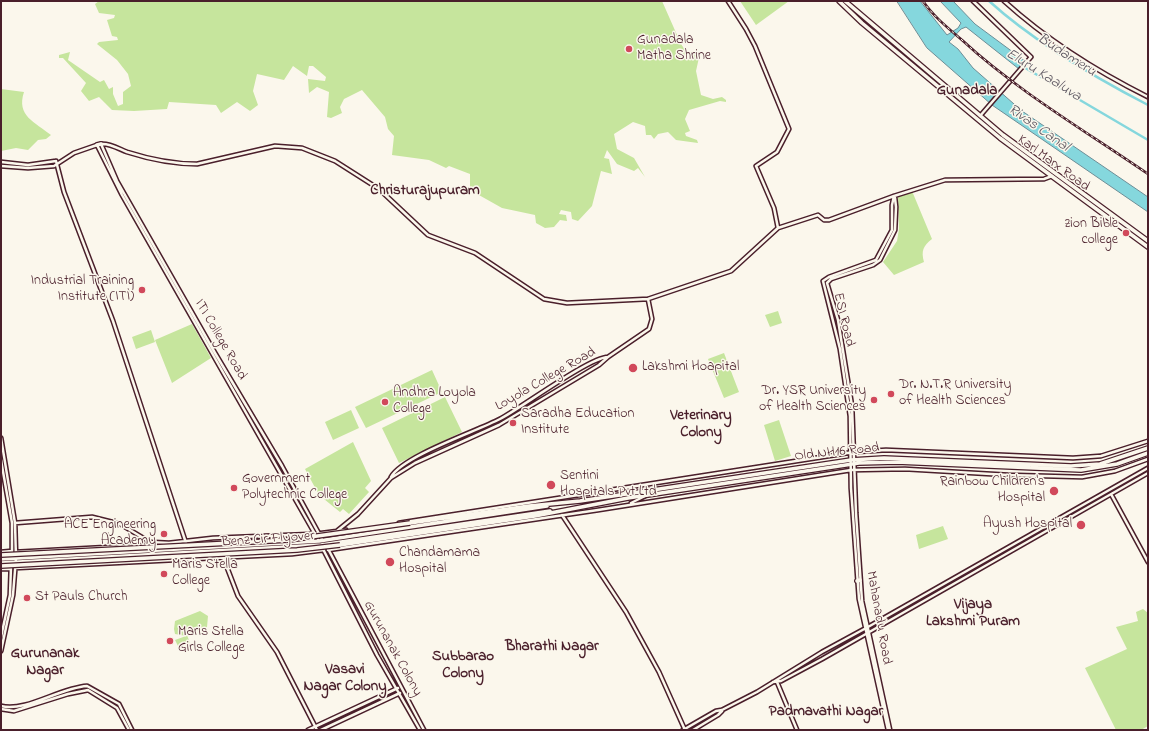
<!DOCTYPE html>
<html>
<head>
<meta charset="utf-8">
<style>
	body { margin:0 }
	#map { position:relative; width:1149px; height:731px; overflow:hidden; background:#fbf7ec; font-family:"Indie Flower",sans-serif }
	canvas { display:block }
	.frame { position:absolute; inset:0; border:2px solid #4a1f2b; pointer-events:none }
</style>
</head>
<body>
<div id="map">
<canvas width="1149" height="731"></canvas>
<div class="frame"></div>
</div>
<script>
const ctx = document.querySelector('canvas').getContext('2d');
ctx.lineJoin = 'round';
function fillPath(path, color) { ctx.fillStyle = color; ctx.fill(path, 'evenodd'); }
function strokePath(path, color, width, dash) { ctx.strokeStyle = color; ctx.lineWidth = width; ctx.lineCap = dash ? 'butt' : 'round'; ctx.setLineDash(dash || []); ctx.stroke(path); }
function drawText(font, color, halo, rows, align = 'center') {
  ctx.font = font + ' "Indie Flower",sans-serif'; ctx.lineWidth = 3; ctx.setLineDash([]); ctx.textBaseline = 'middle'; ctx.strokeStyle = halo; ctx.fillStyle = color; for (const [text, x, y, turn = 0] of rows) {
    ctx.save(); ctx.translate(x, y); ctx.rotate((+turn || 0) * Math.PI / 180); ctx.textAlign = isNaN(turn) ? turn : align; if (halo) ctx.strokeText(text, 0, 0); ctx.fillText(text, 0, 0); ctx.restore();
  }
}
fillPath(new Path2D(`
	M99 1H662L681 44 689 56 695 51 700 53 696 71 701 95 713 99 722 97 726 100V102L720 101 689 110 685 119 690 131 685 133 686 136 697 140 698 143 676 140 668 132 658 134 654 139 651 135H646L645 126 633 122 614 134 617 149 634 158 645 177 638 168 634 171 617 164 607 150 604 158 609 159 612 174 601 171 592 206 578 221 572 219 571 212 561 210 559 214 566 215 567 221 560 220 554 227 545 228 536 223 535 215 502 208 470 190V174L449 166 446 168 429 160 392 155 394 136 388 129 385 117 362 90 344 99 340 107 342 113 331 118 327 117 329 92 317 87 309 93 308 79 325 81 326 77 313 66H309L307 76 293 66 284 80 257 74 253 91 258 105 250 111 237 102 221 113 216 105 169 102 167 109 134 111 112 110 99 97 89 101 81 91 86 83 63 58H59V55L70 52 68 60 100 82 104 80 109 89 113 87V94L118 106 123 104V92L131 86 128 74 117 60 97 44 99 42 118 40 117 37 112 36 107 20 114 18 115 15 99 13 95 4Z
	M740 1H789L756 25Z
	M1 89 24 92C16 116 35 122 51 135L46 139 38 140 28 150 16 148 1 151Z
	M912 191 932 239C923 246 921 251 924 262L894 275 883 262 897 241 899 229 898 197Z
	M778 311 782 323 770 327 765 315Z
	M192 324 211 358 172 383 155 340Z
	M151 330 155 342 136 349 132 337Z
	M724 353 739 392 724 398 708 359Z
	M432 370 442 392 366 428 355 407Z
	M445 397 462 432 399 463 382 428Z
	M351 410 359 428 333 440 325 422Z
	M779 420 791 456 775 461 764 425Z
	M353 442 371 481 365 488 369 492 349 514 343 509 340 512 319 495 305 469Z
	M943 526 948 539 919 549 916 535Z
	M1143 609 1148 613V726L1141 730H1116L1085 668 1127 649 1116 627 1138 621 1136 612Z
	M200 611 208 616 207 627 187 635 190 643 179 648 175 640 186 636 175 634 174 629 175 621Z`), '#c6e59d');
const water = new Path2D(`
	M897 1H920L947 35 958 28 961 23 940 1H953L975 24 1025 61 1019 69 966 27 961 29 949 42 958 49 973 68 1022 111 1148 197V212L992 105 927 48Z`);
fillPath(water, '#85d7dd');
strokePath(water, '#6d8d96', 1);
strokePath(new Path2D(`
	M989 1C1032 40 1096 78 1148 105
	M1022 66 1148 140`), '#85d7dd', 2.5);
const minor = new Path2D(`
	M728 1 746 29 755 46 789 129 777 152 756 166 774 208 778 228
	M973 1 1031 57 980 116
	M1004 1C1047 40 1096 71 1148 97
	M56 161 64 192 113 321 186 543
	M1 162 28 165 56 161
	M1 166 28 168 54 166 74 153 97 145 122 195 319 541
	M1 438 15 523 16 558 13 595 1 651
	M1 460 12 523V555
	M391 477C403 456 475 432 500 419 521 408 590 357 608 357
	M1111 494 1148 562
	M631 503 645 496
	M562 515 626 612 659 672 685 730
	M15 523 92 517 120 524 150 542 169 543 213 538 315 534 346 530
	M399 523 854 452 886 450 1073 458 1101 456 1148 441
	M337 531 358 514 391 478 415 463 499 425 599 365 608 357 649 329 652 319 648 299
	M323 541 282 466 215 353 117 181 101 144C110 143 119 149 127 152 149 159 174 164 197 164L275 146 302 148 335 161 379 189 428 235 475 253 544 299 567 303 648 299 731 271 778 228 818 215 824 220H829L894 196 945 180 1044 179 1052 176
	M326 545 424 730
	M322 547 377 655 420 730
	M328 550 598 510 851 470 905 469 1008 475 1082 477 1115 471 1148 459
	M1 552 12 551
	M16 552 147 545 150 542
	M223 557 238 596 277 652 317 730
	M15 568 292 554 324 550
	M1 569H11
	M1 637 10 595 11 566
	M773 682 781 681 822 659 1148 473
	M777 682 797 730
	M1 706C27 712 59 688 87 686L119 704 132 730
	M1 709 14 711 68 694 88 690 117 708 129 730
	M308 730 398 688
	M321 730 400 693
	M683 730 716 711 722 710 757 692 822 652 868 627 1148 468
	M693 730 718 715 722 711
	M888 730 859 599 851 488 850 416 840 349 823 281 829 277 876 260 892 230V205L894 196
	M890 730 862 601 856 513 852 406 838 320 827 283 831 279 873 265 880 260 895 230 896 207 895 198`);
const major = new Path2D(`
	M839 1 862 23 1000 138 1148 247
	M845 1 1003 135 1148 241
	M97 145 101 144
	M410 523 529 506 580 501 851 460 884 458 1071 466 1100 464 1148 448
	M340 545 535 516 628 498 859 463 897 462 1081 470 1117 464 1148 453
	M1 559 319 541 547 506
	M1 563 321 545 550 511
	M857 581 860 580`);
strokePath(minor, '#4a1f2b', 5.5);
strokePath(major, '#4a1f2b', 6);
strokePath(minor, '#fbf7ec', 2.5);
strokePath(major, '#fbf7ec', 3.5);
const rail = new Path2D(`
	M923 1C933 16 948 28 962 40 1016 90 1087 132 1148 174`);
strokePath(rail, '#4a1f2b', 2.5);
strokePath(rail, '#fbf7ec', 1, [3]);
const majorBridge = new Path2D(`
	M1 555 289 540 410 523
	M1 566 297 550 340 545`);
strokePath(majorBridge, '#4a1f2b', 6, []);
strokePath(majorBridge, '#fbf7ec', 3.5);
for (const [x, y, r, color] of [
	[629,49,4,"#d1495b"],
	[1126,233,4,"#d1495b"],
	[142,290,4,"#d1495b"],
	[633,368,5,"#d1495b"],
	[891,394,4,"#d1495b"],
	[874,400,4,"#d1495b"],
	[385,402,4,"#d1495b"],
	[513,423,4,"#d1495b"],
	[551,485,5,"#d1495b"],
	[234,488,4,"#d1495b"],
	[1054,491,5,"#d1495b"],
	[1081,525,5,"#d1495b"],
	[164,534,4,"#d1495b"],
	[390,562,5,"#d1495b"],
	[164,574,4,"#d1495b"],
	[27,598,4,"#d1495b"],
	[170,641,4,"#d1495b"]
]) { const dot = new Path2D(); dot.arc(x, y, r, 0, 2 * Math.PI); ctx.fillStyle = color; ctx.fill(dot); strokePath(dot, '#fbf7ec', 1.5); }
drawText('14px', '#4a1f2b', '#fbf7ec', [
	["Gunadala",637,41],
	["Matha Shrine",637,57],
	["zion Bible",1118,225,"right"],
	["college",1118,241,"right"],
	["Industrial Training",134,282,"right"],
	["Institute (ITI)",134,298,"right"],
	["Lakshmi Hoapital",642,368],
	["Dr. N.T.R University",899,386],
	["of Health Sciences",899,402],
	["Dr. YSR University",866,392,"right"],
	["of Health Sciences",866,408,"right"],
	["Andhra Loyola",393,394],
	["College",393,410],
	["Saradha Education",521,415],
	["Institute",521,431],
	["Sentini",560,477],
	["Hospitals Pvt Ltd",560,493],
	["Government",242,480],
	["Polytechnic College",242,496],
	["Rainbow Children's",1045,483,"right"],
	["Hospital",1045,499,"right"],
	["Ayush Hospital",1072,525,"right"],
	["ACE Engineering",156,526,"right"],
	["Academy",156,542,"right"],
	["Chandamama",399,554],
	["Hospital",399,570],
	["Maris Stella",172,566],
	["College",172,582],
	["St Pauls Church",35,598],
	["Maris Stella",178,633],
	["Girls College",178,649]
], 'left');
drawText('14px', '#4a1f2b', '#fbf7ec', [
	["Karl Marx Road",1053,164,36],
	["ESI Road",843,320,77],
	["ITI College Road",220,340,60],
	["Loyola College Road",546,380,-30],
	["Old NH16 Road",837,453,-6],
	["Benz Cir Flyover",268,540,-4],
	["Mahanadu Road",878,618,80],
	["Gurunanak Colony",392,649,61]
]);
drawText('italic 15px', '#5c5660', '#fbf7ec', [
	["Budameru",1066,56,33],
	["Eluru Kaaluva",1043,76,32],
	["Rivas Canal",1038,129,35]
]);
drawText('bold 15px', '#4a1f2b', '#fbf7ec', [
	["Gunadala",967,92],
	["Christurajupuram",425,192],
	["Veterinary",701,417],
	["Colony",701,434],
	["Vijaya",973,606],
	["Lakshmi Puram",973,623],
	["Bharathi Nagar",552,648],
	["Gurunanak",45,655],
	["Nagar",45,672],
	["Subbarao",463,658],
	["Colony",463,675],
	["Vasavi",345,671],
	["Nagar Colony",345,688],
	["Padmavathi Nagar",826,713]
]);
</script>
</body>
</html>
